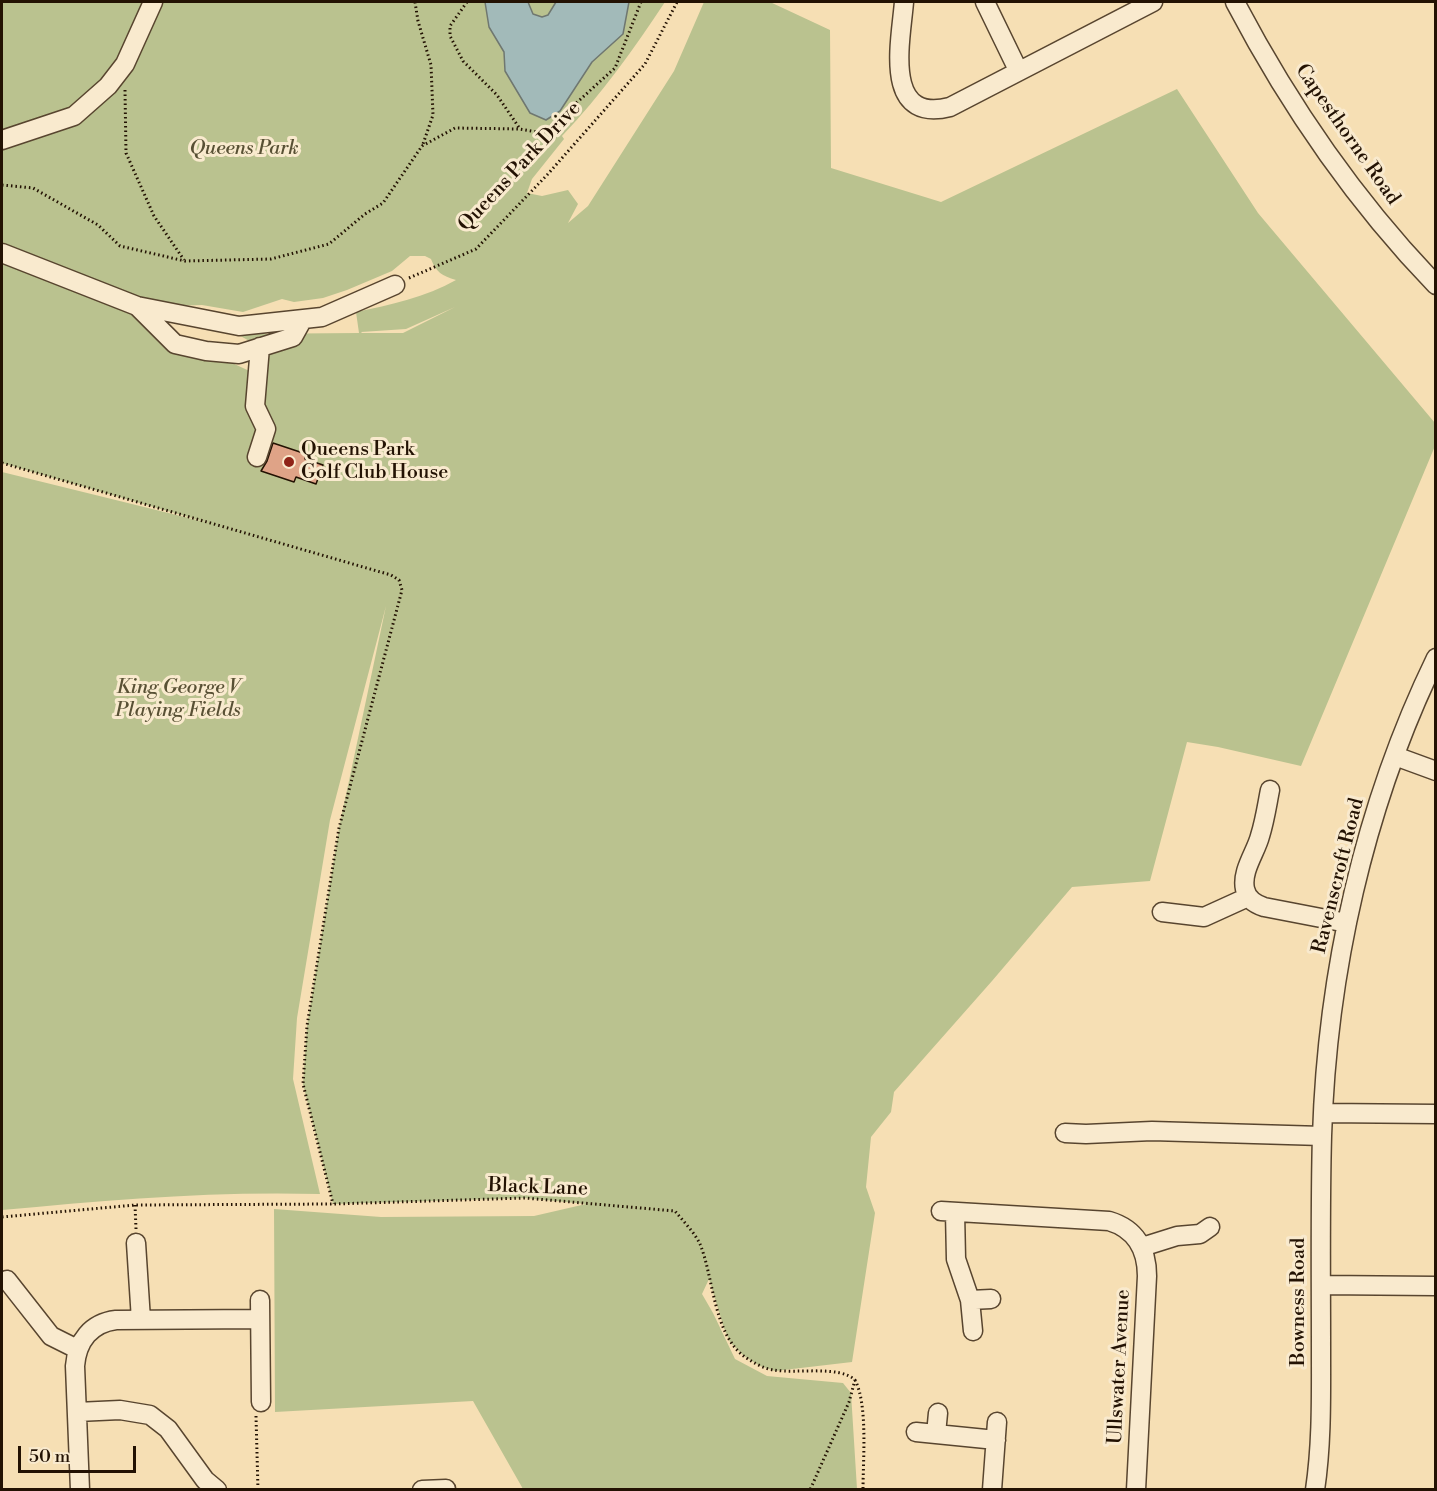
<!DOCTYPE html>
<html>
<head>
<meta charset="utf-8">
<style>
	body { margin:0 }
	#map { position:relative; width:1437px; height:1491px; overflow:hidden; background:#f6dfb4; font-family:"Libre Bodoni",serif }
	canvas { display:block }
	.frame { position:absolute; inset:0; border:3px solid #231203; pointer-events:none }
	.scale { position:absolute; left:18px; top:1446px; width:118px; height:27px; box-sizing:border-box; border:3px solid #231203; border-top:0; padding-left:8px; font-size:18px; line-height:21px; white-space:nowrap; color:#231203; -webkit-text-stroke:4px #f9eace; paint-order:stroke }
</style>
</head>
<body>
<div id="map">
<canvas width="1437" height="1491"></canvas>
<div class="frame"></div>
<div class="scale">50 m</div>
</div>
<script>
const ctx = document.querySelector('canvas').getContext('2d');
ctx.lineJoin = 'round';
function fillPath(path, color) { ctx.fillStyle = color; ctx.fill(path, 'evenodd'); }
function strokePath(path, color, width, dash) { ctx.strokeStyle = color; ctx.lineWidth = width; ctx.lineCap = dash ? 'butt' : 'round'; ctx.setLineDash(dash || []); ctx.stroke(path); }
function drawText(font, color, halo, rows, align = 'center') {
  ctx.font = font + ' "Libre Bodoni",serif'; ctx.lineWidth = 6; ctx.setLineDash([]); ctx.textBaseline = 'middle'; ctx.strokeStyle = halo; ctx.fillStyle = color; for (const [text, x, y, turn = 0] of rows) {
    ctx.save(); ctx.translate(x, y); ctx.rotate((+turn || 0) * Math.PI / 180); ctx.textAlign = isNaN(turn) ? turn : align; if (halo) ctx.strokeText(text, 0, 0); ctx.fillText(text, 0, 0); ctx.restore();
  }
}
fillPath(new Path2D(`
	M2 2H665C634 49 601 95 562 136L564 139 532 179 527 193 542 196 568 190 578 204 568 223 588 206 674 71 704 2H770L830 30 831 168 941 202 1177 89 1258 213 1435 423V446L1301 766 1218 747 1187 742 1150 881 1072 887 992 981 894 1092 891 1112 871 1137 866 1187 875 1213 852 1362 775 1371 760 1366 744 1356 730 1342 724 1328 709 1279 702 1294 713 1313 735 1359 767 1376 843 1383 851 1393 857 1489H523L473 1401 275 1412 274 1209 381 1217 534 1216 586 1204 525 1198 333 1204 303 1084 307 1026 339 828 386 606 330 820 297 1018 293 1079 320 1194C213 1191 108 1200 2 1210V472L209 523 2 463V255L137 306 175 344 206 351 256 374 260 347 237 334 359 333 356 312C390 305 426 297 456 280 442 276 436 272 431 259L425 256H410L392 271 347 290 323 298 294 302 282 299 243 312 202 305 167 306 105 287 2 242ZM455 307 403 333H362L361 332 406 329Z`), '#bac28f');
const water = new Path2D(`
	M485 2H528L533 14 542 17 548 15 556 2H629L623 34 592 62 560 111 546 120 530 113 505 71 504 52 489 27Z`);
fillPath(water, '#a2bab9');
strokePath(water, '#6f7770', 1.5);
const building = new Path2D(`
	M273 443 306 454 305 459 323 465 316 484 296 477 294 482 261 471 267 461Z`);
fillPath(building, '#dfa387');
strokePath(building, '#231203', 1.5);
const minor = new Path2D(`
	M904 2C901 40 882 124 950 107L1153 2
	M985 2 1018 70
	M1235 2C1288 103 1356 202 1436 285
	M2 140 74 116 108 86 125 64 153 2
	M2 253 137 306 239 326 322 317 395 285
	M137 306 175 344 206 351 239 354 293 337 303 319
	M257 457 266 429 255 406 260 347
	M1395 756 1436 771
	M1270 790C1267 805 1265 820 1260 836 1256 852 1241 871 1245 889 1247 899 1255 904 1264 907L1347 923
	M1162 912 1204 917 1248 897
	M1323 1113 1436 1114
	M1065 1133 1086 1134 1152 1131 1322 1136
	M941 1211 1109 1221C1136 1229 1147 1249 1147 1276L1136 1490
	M955 1212 956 1259 970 1300 973 1331
	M136 1243 141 1320
	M1142 1247 1177 1236 1200 1234 1210 1227
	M7 1280 51 1336 77 1349
	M1321 1285 1436 1286
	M260 1300 261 1402
	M970 1300 991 1299
	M77 1412 120 1410 150 1415 168 1429 205 1480 217 1490
	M916 1432 996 1440
	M936 1434 938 1413
	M80 1490 75 1366C77 1341 91 1323 116 1320L260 1319
	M422 1490 446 1489
	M992 1490 997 1422
	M1315 1490C1322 1443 1321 1396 1321 1349 1321 1278 1320 1207 1322 1136 1327 973 1364 806 1436 658`);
strokePath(minor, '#58452f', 21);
strokePath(new Path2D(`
	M415 2 418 21 431 65 433 115 423 144
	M467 2 450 26V36L463 61 497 95 520 129
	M125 90 126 153 154 216 184 260
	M2 185 33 188 98 225 120 246 185 261 271 259 329 244 365 214 383 203 422 146 455 128 520 129 543 133 615 68 641 2
	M409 278 476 249 548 174 645 64 677 2
	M2 463 391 575 399 580 402 590 339 828 307 1026 303 1084 333 1204
	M135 1205 136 1229
	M2 1217 135 1205 333 1204 525 1198 675 1211C683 1221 695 1233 700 1244 714 1278 713 1334 745 1357 754 1363 764 1369 774 1370 796 1374 839 1365 855 1380L849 1402 810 1490
	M855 1380C868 1405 863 1459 863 1490
	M256 1416 258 1490`), '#231203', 3, [1.5, 3]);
strokePath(minor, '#f9eace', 18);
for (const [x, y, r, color] of [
	[289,462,6,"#8f2418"]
]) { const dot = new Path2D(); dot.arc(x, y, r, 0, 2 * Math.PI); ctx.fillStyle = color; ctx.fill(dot); strokePath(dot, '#f9eace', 2); }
drawText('20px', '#231203', '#f9eace', [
	["Capesthorne Road",1347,135,55],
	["Queens Park Drive",520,167,-47],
	["Ravenscroft Road",1339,876,-76],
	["Black Lane",538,1188,2],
	["Bowness Road",1299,1302,-90],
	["Ullswater Avenue",1120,1367,-87]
]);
drawText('italic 20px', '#585034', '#f9eace', [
	["Queens Park",244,149],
	["King George V",178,688],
	["Playing Fields",178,711]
]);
drawText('20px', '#231203', '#f9eace', [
	["Queens Park",301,450],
	["Golf Club House",301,473]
], 'left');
</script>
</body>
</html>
